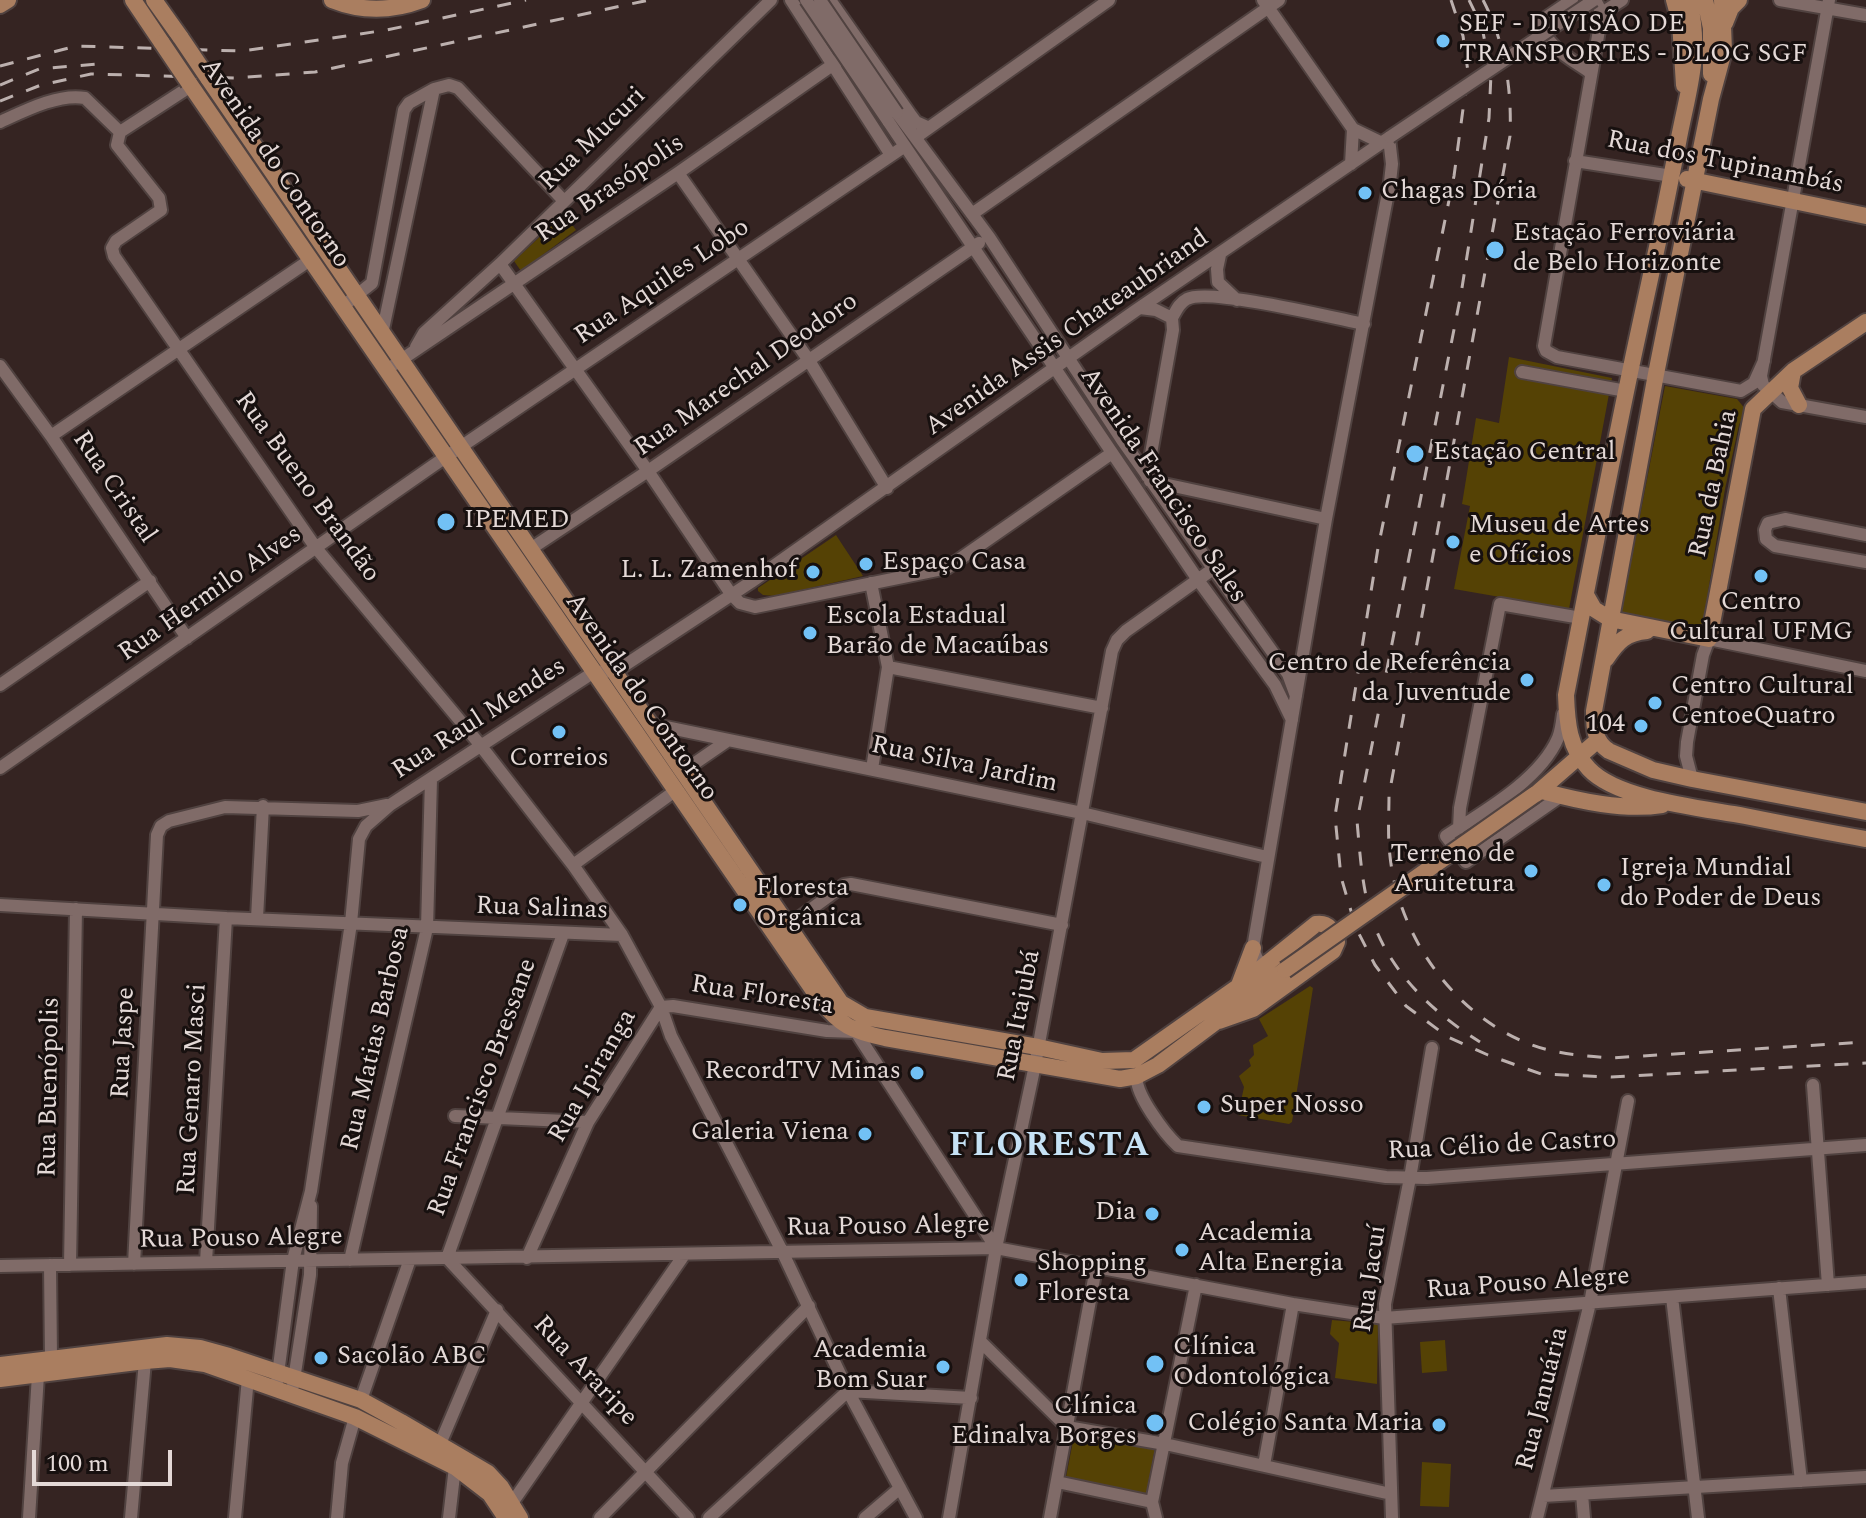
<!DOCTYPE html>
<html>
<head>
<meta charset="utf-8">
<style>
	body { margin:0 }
	#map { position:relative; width:1866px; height:1518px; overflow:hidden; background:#352422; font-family:Spectral,serif }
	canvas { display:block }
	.scale { position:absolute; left:32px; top:1450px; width:140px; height:36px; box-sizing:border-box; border:4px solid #e4d9d7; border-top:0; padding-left:10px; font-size:24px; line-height:28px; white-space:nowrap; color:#e4d9d7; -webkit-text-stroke:6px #17100f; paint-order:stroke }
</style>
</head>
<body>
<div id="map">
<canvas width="1866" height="1518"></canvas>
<div class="scale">100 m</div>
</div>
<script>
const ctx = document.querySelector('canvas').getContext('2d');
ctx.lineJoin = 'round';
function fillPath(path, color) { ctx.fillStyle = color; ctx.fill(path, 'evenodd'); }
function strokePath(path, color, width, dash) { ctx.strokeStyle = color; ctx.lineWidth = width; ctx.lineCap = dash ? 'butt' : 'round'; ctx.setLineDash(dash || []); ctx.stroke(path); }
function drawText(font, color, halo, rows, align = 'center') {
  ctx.font = font + ' Spectral,serif'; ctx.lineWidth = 6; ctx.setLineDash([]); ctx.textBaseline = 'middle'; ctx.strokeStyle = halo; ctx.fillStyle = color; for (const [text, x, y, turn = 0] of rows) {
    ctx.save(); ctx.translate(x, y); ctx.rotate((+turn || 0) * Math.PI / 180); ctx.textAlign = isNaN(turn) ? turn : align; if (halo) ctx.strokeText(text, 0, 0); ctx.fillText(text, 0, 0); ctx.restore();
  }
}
fillPath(new Path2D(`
	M564 214 576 230 521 271 514 261Z
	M1509 357 1612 378 1569 609 1454 589 1470 506 1462 504 1476 418 1499 423Z
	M1665 386 1737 399 1746 410 1739 425 1725 489 1703 622 1699 628 1692 629 1621 614Z
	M836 535 863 576 775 596 763 595 758 591V588Z
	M1310 986 1313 988 1292 1122 1289 1124 1238 1115 1244 1087 1239 1076 1251 1066 1249 1060 1254 1055 1253 1045 1268 1036 1259 1019Z
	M1332 1320 1378 1324 1377 1384 1335 1378 1339 1343 1330 1334Z
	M1445 1340 1447 1371 1422 1373 1420 1342Z
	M1074 1436 1155 1448 1146 1494 1066 1477Z
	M1422 1462 1451 1464 1449 1507 1420 1506Z`), '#554205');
const minor = new Path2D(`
	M791 0 891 155
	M830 0 910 114 916 122 927 127
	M1263 0 1353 129 1382 143
	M1572 0 1544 19 1541 24C1546 47 1573 60 1591 73
	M1595 0 1602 13 1544 346 1546 351 1557 357 1741 391 1754 383 1764 361
	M1780 0 1866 15
	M1829 0 1761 376 1763 385 1782 402 1866 417
	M1602 13 1622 0
	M434 89 449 85 458 88 563 200
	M897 113 989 237 1122 440 1288 674 1296 696
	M888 121 1198 580 1275 685 1292 720
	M0 122C24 111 59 93 85 98L120 132
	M120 132 117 145 159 198 161 210 116 241 112 248 114 256 316 548 477 741 573 865 622 935 661 1007 671 1036 782 1251 848 1391 916 1518
	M120 132 191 86
	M916 137 1109 0
	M1575 161 1672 176
	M1351 164 1353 129
	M678 173 808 359 887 488
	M972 214 1279 0
	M1220 255 1217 269 1218 282 1237 300
	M500 264 648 471 731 594 740 603 755 607 947 568 1112 453
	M342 307 372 283 404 110 409 103 434 89 382 334
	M1140 308 1156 310 1172 318
	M1172 318C1176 311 1179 303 1187 299 1208 287 1334 318 1364 324
	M416 347 424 333 500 264 771 0
	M395 364 678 173 861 45
	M0 366 51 436 187 638
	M1522 372 1626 391
	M51 436 310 260
	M1147 476 1173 330 1172 318
	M1150 481 1326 519
	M1866 535 1785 519 1768 523 1765 530 1766 539 1775 546 1866 562
	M529 550 648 471 979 243
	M871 583 888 667 872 769
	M888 667 1102 708
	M0 685 150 581
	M651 724 1082 813 1267 857
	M0 768 434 465 905 146
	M682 772 727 741
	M1692 779 1686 756 1687 742 1703 655 1709 639 1866 671
	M1561 796 1466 862 1446 836C1483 812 1540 780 1558 738 1561 731 1562 722 1563 714
	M1459 828 1460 808 1500 604 1581 618
	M573 865 675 791
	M0 905 226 918 622 935
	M257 918 263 806
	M788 926 844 885 851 884 1062 925
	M563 934 447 1258 688 1518
	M1271 971 1257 959 1253 948 1326 519 1390 182 1392 164 1389 138
	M1137 1076C1134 1093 1165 1134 1178 1146L1386 1177 1427 1178 1866 1145
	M1813 1085 1828 1285
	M455 1116 588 1122
	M527 1258 588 1122 661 1007 673 1006 827 1031 856 1032 996 1248
	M350 1260 427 928 431 779
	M206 1262 226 918
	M134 1264 157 835 161 826 169 821 225 807 358 811 387 805
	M50 1265 51 1358
	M70 1265 76 909
	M0 1266 996 1248 1293 1304 1384 1318 1866 1282
	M1779 1288 1801 1481
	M1672 1297 1698 1518
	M981 1342 1067 1427
	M293 1386 310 1275 311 1206
	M276 1389 293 1260 311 1191 351 923 359 839 366 826 390 805 594 672 616 671 751 582 1135 311 1390 137
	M361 1400 410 1259
	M1067 1427 1165 1444 1391 1494
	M440 1444 497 1310
	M1264 1465 1293 1304
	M1057 1482 1152 1502
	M1582 1494 1584 1518
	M1543 1496 1866 1477
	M512 1503 684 1255
	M29 1518 38 1375
	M131 1518 145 1361
	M235 1518 248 1378
	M337 1518 342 1463 355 1417
	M449 1518 455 1467
	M600 1518 809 1306
	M709 1518 848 1391 971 1398
	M865 1518 900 1488
	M949 1518 996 1248 1035 1065 1112 651 1117 640 1126 631 1213 569
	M1050 1518 1096 1268
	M1156 1518 1152 1502 1196 1285
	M1392 1518 1385 1304 1410 1178 1432 1048
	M1537 1518 1590 1303 1628 1101`);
const major = new Path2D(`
	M133 0 162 43
	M154 0 181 38
	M332 0C362 12 393 11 422 0
	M1674 0 1680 22 1684 85
	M1689 0C1702 56 1688 89 1678 143 1665 210 1651 277 1636 344 1611 461 1589 578 1566 695 1567 723 1569 748 1589 769 1618 800 1703 808 1745 816 1785 824 1826 832 1866 839
	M1705 0 1711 28V74
	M1722 0 1724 51 1711 99 1656 374 1594 711C1594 728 1594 741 1609 751L1653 770 1692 779 1866 812
	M0 5 8 0
	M1725 23 1731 8 1739 0
	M208 78 841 1003 865 1017 1038 1047 1102 1061 1134 1060 1239 986 1316 924C1329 922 1333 931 1337 942L1333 951 1253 1009 1219 1021
	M189 83 820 1000C841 1026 852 1031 885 1038L1120 1079 1137 1076 1158 1065 1285 970
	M1687 179 1866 216
	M1793 371 1790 388 1799 405
	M1586 595 1594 609 1610 619 1709 639 1753 409 1793 371 1866 322
	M1606 659C1618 641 1626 633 1647 631
	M1542 791C1579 801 1624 811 1662 805
	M1536 794 1598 740
	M1239 985 1253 948
	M0 1365 167 1345 200 1348 229 1356 361 1400 401 1422 488 1473 501 1487 520 1518
	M0 1379 145 1361 170 1359 205 1364 355 1417 455 1467 490 1494 506 1518`);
strokePath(minor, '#504240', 16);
strokePath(major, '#504240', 20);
strokePath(minor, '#806b68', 12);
strokePath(major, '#aa7e60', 16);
strokePath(new Path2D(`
	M1451 0 1463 36 1468 72 1454 176 1378 548 1335 816 1341 877 1356 928 1375 965 1406 1006 1448 1037 1488 1055 1541 1074 1611 1077 1866 1063
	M1469 0 1482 27 1491 74 1489 118 1461 294 1357 821C1360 854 1362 888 1372 919 1390 972 1433 1013 1480 1042
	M1483 0C1505 42 1512 89 1510 136L1389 795C1389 812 1388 828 1389 845 1394 930 1451 1015 1532 1045 1556 1054 1585 1056 1611 1058L1866 1042
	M0 66 76 46 242 51 387 30 526 0
	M0 85 39 69 97 64
	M0 101 41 85 91 74 235 78 315 72 649 0`), '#bcb0ae', 3, [14, 14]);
const minorBridge = new Path2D(`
	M806 0 888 121
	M820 0 897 113
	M1390 137 1594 0`);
const majorBridge = new Path2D(`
	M181 38 208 78
	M162 43 189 83
	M1285 970 1534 795`);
strokePath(minorBridge, '#504240', 16, []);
strokePath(majorBridge, '#504240', 20, []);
strokePath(minorBridge, '#806b68', 12);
strokePath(majorBridge, '#aa7e60', 16);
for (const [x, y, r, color] of [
	[1443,41,8,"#72c1f5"],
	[1365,193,8,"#72c1f5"],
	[1495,250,10,"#72c1f5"],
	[1415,454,10,"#72c1f5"],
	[446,522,10,"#72c1f5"],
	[1453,542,8,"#72c1f5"],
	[866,564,8,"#72c1f5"],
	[813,572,8,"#72c1f5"],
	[1761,576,8,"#72c1f5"],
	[810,633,8,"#72c1f5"],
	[1527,680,8,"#72c1f5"],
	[1655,703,8,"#72c1f5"],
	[1641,726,8,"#72c1f5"],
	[559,732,8,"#72c1f5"],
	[1531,871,8,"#72c1f5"],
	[1604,885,8,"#72c1f5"],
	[740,905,8,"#72c1f5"],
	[917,1073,8,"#72c1f5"],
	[1204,1107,8,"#72c1f5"],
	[865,1134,8,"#72c1f5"],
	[1152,1214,8,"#72c1f5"],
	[1182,1250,8,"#72c1f5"],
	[1021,1280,8,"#72c1f5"],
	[321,1358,8,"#72c1f5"],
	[1155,1364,10,"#72c1f5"],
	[943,1367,8,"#72c1f5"],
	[1155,1423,10,"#72c1f5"],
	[1439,1425,8,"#72c1f5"]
]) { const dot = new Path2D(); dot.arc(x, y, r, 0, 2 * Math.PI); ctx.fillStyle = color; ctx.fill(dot); strokePath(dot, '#17100f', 3); }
drawText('26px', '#e4d9d7', '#17100f', [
	["SEF - DIVISÃO DE",1459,26],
	["TRANSPORTES - DLOG SGF",1459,56],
	["Chagas Dória",1381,193],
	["Estação Ferroviária",1513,235],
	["de Belo Horizonte",1513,265],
	["Estação Central",1433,454],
	["IPEMED",464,522],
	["Museu de Artes",1469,527],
	["e Ofícios",1469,557],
	["Espaço Casa",882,564],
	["L. L. Zamenhof",797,572,"right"],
	["Centro",1761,604,"center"],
	["Cultural UFMG",1761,634,"center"],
	["Escola Estadual",826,618],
	["Barão de Macaúbas",826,648],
	["Centro de Referência",1511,665,"right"],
	["da Juventude",1511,695,"right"],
	["Centro Cultural",1671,688],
	["CentoeQuatro",1671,718],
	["104",1625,726,"right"],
	["Correios",559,760,"center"],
	["Terreno de",1515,856,"right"],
	["Aruitetura",1515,886,"right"],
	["Igreja Mundial",1620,870],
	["do Poder de Deus",1620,900],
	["Floresta",756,890],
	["Orgânica",756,920],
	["RecordTV Minas",901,1073,"right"],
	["Super Nosso",1220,1107],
	["Galeria Viena",849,1134,"right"],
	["Dia",1136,1214,"right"],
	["Academia",1198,1235],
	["Alta Energia",1198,1265],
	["Shopping",1037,1265],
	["Floresta",1037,1295],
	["Clínica",1173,1349],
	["Odontológica",1173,1379],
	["Academia",927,1352,"right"],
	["Bom Suar",927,1382,"right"],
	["Sacolão ABC",337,1358],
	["Clínica",1137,1408,"right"],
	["Edinalva Borges",1137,1438,"right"],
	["Colégio Santa Maria",1423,1425,"right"]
], 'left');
drawText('26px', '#e4d9d7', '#17100f', [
	["Rua Mucuri",594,140,-44],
	["Avenida do Contorno",274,164,56],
	["Rua dos Tupinambás",1725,164,11],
	["Rua Brasópolis",611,190,-34],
	["Rua Aquiles Lobo",663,283,-34],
	["Avenida Assis Chateaubriand",1068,334,-35],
	["Rua Marechal Deodoro",747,376,-35],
	["Rua da Bahia",1715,484,-78],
	["Avenida Francisco Sales",1162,486,56],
	["Rua Cristal",113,488,56],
	["Rua Bueno Brandão",306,488,54],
	["Rua Hermilo Alves",211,595,-35],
	["Avenida do Contorno",640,698,55],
	["Rua Raul Mendes",480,720,-33],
	["Rua Silva Jardim",964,766,12],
	["Rua Salinas",542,910,2],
	["Rua Floresta",762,997,9],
	["Rua Itajubá",1021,1016,-79],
	["Rua Matias Barbosa",377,1039,-77],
	["Rua Jaspe",125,1043,-87],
	["Rua Ipiranga",594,1077,-60],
	["Rua Buenópolis",51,1087,-89],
	["Rua Francisco Bressane",484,1088,-70],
	["Rua Genaro Masci",194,1089,-87],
	["Rua Célio de Castro",1502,1147,-3],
	["Rua Pouso Alegre",888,1228,-1],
	["Rua Pouso Alegre",241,1240,-1],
	["Rua Jacuí",1372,1279,-82],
	["Rua Pouso Alegre",1528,1285,-4],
	["Rua Araripe",584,1372,47],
	["Rua Januária",1544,1399,-76]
]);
ctx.letterSpacing = '2px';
drawText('bold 34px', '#c6e2f5', '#17100f', [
	["FLORESTA",1050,1148]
]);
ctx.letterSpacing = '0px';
</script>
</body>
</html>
